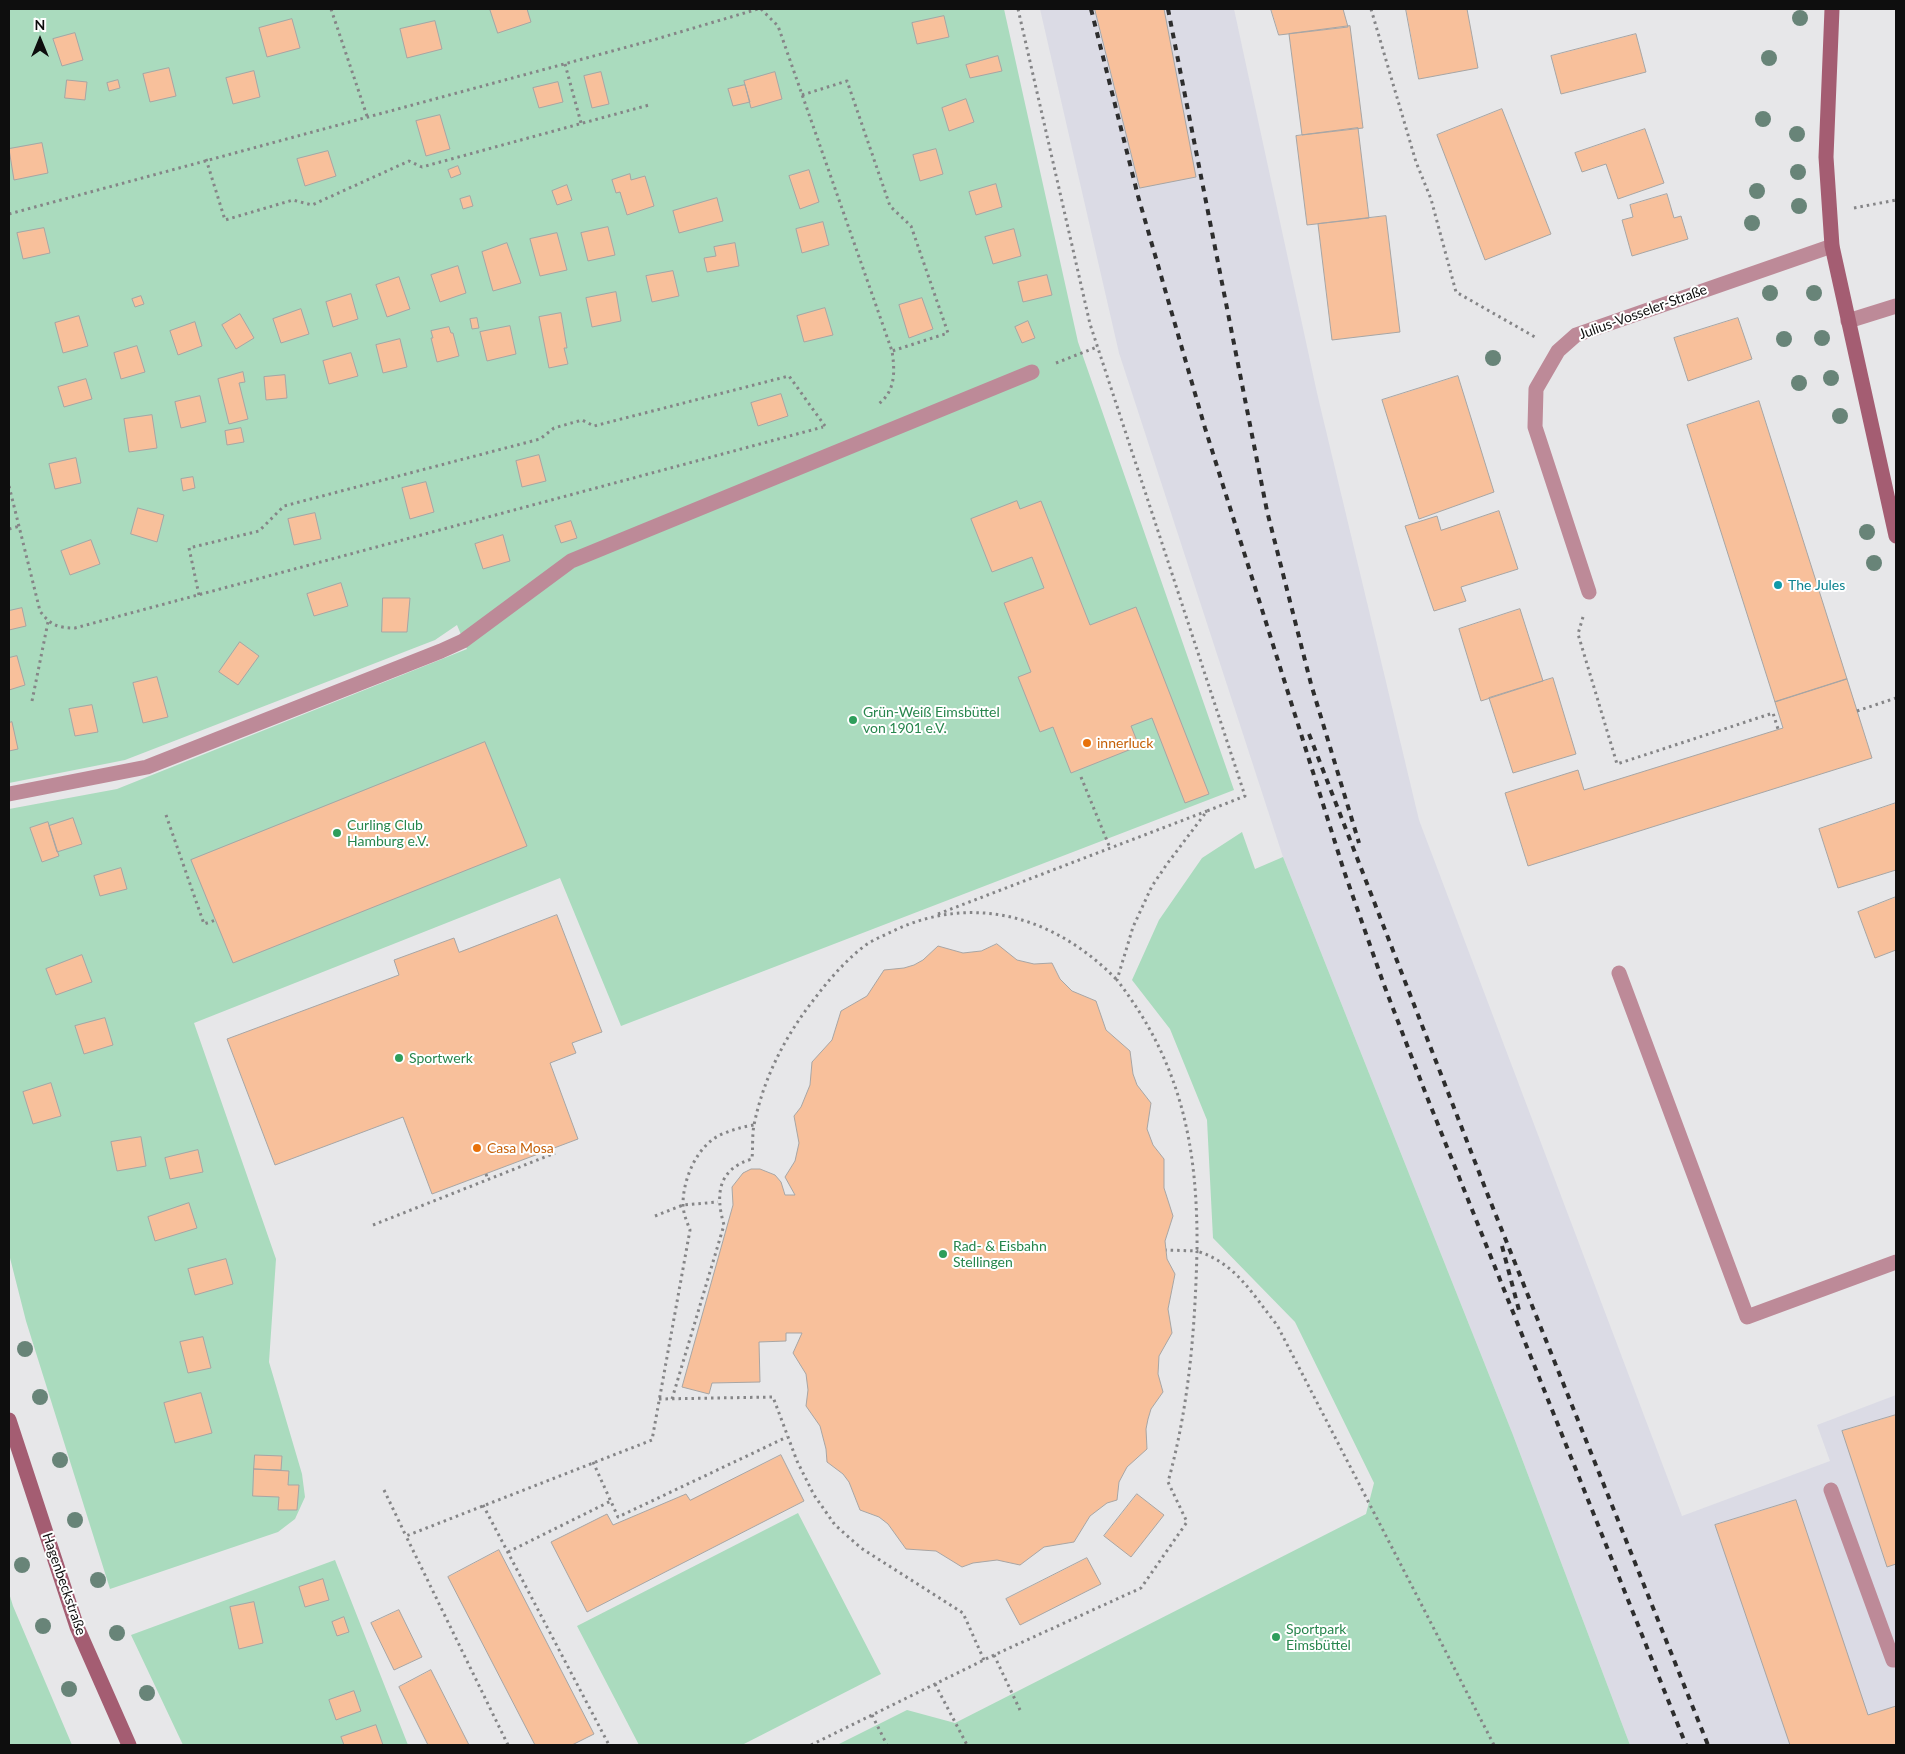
<!DOCTYPE html>
<html>
<head>
<meta charset="utf-8">
<style>
	body { margin:0 }
	#map { position:relative; width:1905px; height:1754px; overflow:hidden; background:#e7e7e9; font-family:Lato,sans-serif }
	canvas { display:block }
	.frame { position:absolute; inset:0; border:10px solid #0e0e0e; pointer-events:none }
	.north { position:absolute; left:15px; top:15px; width:50px; height:50px; -webkit-text-stroke:4px #fff; paint-order:stroke; rotate:0deg; font-size:14px; font-weight:700; line-height:20px; text-align:center; color:#0e0e0e }
	.north::after { content:''; display:block; margin:auto; width:18px; height:22px; background:#0e0e0e; clip-path:polygon(50% 0,100% 100%,50% 72%,0 100%) }
</style>
</head>
<body>
<div id="map">
<canvas width="1905" height="1754"></canvas>
<div class="frame"></div>
<div class="north">N</div>
</div>
<script>
const ctx = document.querySelector('canvas').getContext('2d');
ctx.lineJoin = 'round';
function fillPath(path, color) { ctx.fillStyle = color; ctx.fill(path, 'evenodd'); }
function strokePath(path, color, width, dash) { ctx.strokeStyle = color; ctx.lineWidth = width; ctx.lineCap = dash ? 'butt' : 'round'; ctx.setLineDash(dash || []); ctx.stroke(path); }
function drawText(font, color, halo, rows, align = 'center') {
  ctx.font = font + ' Lato,sans-serif'; ctx.lineWidth = 4; ctx.setLineDash([]); ctx.textBaseline = 'middle'; ctx.strokeStyle = halo; ctx.fillStyle = color; for (const [text, x, y, turn = 0] of rows) {
    ctx.save(); ctx.translate(x, y); ctx.rotate((+turn || 0) * Math.PI / 180); ctx.textAlign = isNaN(turn) ? turn : align; if (halo) ctx.strokeText(text, 0, 0); ctx.fillText(text, 0, 0); ctx.restore();
  }
}
fillPath(new Path2D(`
	M1040 9H1234L1317 393 1419 820 1682 1516 1830 1461 1817 1425 1896 1395V1745H1630L1513 1435 1283 857 1119 353Z`), '#dbdbe5');
fillPath(new Path2D(`
	M9 9H1004L1078 342 1234 790 621 1026 560 878 194 1023 276 1259 269 1362 302 1474 305 1497 295 1519 278 1532 110 1589 26 1321 9 1254V809L117 789 467 649 457 625 435 640 125 760 9 783Z
	M1242 832 1255 869 1283 857 1513 1435 1630 1745H837L907 1710 955 1723 1366 1514 1374 1483 1295 1322 1213 1238 1207 1120 1170 1029 1132 980 1159 920 1202 858Z
	M798 1513 881 1674 742 1745H639L577 1626Z
	M335 1560 408 1745H183L131 1635Z
	M9 1593 13 1606 72 1745H9Z`), '#aadbbe');
const building = new Path2D(`
	M490 9H527L531 22 498 33Z
	M1095 9H1164L1196 177 1140 188Z
	M1271 9H1343L1348 27 1279 35Z
	M1406 9H1467L1478 68 1419 79Z
	M944 16 949 37 917 44 912 23Z
	M292 19 300 48 267 57 259 28Z
	M435 21 442 49 407 58 400 29Z
	M1350 26 1363 128 1302 135 1289 34Z
	M75 33 83 60 62 66 53 39Z
	M1636 34 1646 72 1561 94 1551 56Z
	M998 56 1002 71 970 78 966 65Z
	M169 68 176 96 150 102 143 74Z
	M254 71 260 97 233 104 226 78Z
	M601 72 609 104 592 108 584 76Z
	M775 72 782 99 751 108 744 81Z
	M67 80 87 82 85 100 65 98Z
	M118 80 120 88 109 91 107 83Z
	M558 82 563 102 539 108 533 88Z
	M745 85 750 102 733 106 728 89Z
	M966 99 974 122 949 131 942 108Z
	M1502 109 1551 234 1485 260 1437 135Z
	M440 115 450 149 426 156 416 121Z
	M1358 128 1369 218 1307 225 1296 136Z
	M1645 129 1664 183 1618 199 1606 164 1582 172 1575 153Z
	M42 143 48 173 14 180 9 149Z
	M936 149 943 174 920 181 913 155Z
	M328 151 336 176 305 186 297 159Z
	M458 166 461 174 451 178 448 170Z
	M809 170 819 202 800 209 789 176Z
	M630 174 631 180 645 176 654 206 627 215 620 192 616 193 612 180Z
	M996 184 1002 207 976 215 969 192Z
	M567 185 572 200 557 205 552 191Z
	M1667 194 1674 218 1681 216 1688 239 1632 256 1622 220 1633 217 1630 205Z
	M470 196 473 206 463 209 460 199Z
	M717 198 723 221 679 233 673 211Z
	M1386 216 1400 332 1332 340 1318 224Z
	M823 222 829 245 802 253 796 229Z
	M608 227 615 255 588 261 581 233Z
	M44 228 50 253 23 259 17 233Z
	M1014 229 1021 256 993 264 985 237Z
	M557 233 567 270 540 276 530 239Z
	M507 243 521 283 493 291 482 252Z
	M735 243 739 266 707 272 704 258 716 256 714 247Z
	M458 266 466 293 440 302 431 275Z
	M673 271 679 296 652 302 646 276Z
	M1047 275 1052 295 1023 302 1018 282Z
	M399 277 410 309 387 317 376 285Z
	M616 292 621 321 592 327 586 298Z
	M351 294 358 319 333 327 326 302Z
	M141 296 144 304 135 307 132 299Z
	M922 298 933 329 909 338 899 305Z
	M825 308 833 335 804 342 797 316Z
	M301 309 309 334 281 343 273 319Z
	M561 313 567 348H564L568 364 549 368 539 317Z
	M240 314 254 338 236 349 222 325Z
	M79 316 88 346 63 353 55 323Z
	M477 318 479 328 472 329 470 319Z
	M1738 318 1752 359 1688 381 1674 338Z
	M1028 321 1035 338 1022 343 1015 327Z
	M195 322 202 346 178 355 170 331Z
	M510 326 516 354 487 361 480 332Z
	M449 327 451 333H453L459 356 437 362 431 338H433L431 331Z
	M400 339 407 367 383 373 376 345Z
	M137 346 145 372 121 379 114 353Z
	M351 353 358 376 329 384 323 361Z
	M243 372 245 382 239 383 248 419 229 424 218 379Z
	M285 375 287 398 266 400 264 377Z
	M1458 376 1494 492 1419 519 1382 400Z
	M86 379 92 399 64 407 58 387Z
	M781 394 788 416 758 426 751 403Z
	M200 396 206 422 181 428 175 402Z
	M1759 401 1847 679 1775 702 1687 425Z
	M152 415 157 448 129 452 124 419Z
	M241 428 244 442 227 445 225 431Z
	M539 455 546 481 522 487 516 461Z
	M76 458 81 483 55 489 49 464Z
	M193 477 195 488 183 491 181 479Z
	M426 482 434 512 410 519 402 488Z
	M1017 501 1020 509 1041 501 1090 625 1136 607 1209 794 1185 803 1152 718 1131 726 1139 746 1071 773 1053 727 1040 732 1018 677 1031 672 1004 603 1044 588 1032 557 992 572 971 519Z
	M138 508 164 515 157 542 131 534Z
	M1499 511 1518 569 1461 587 1466 601 1434 611 1405 526 1437 516 1441 530Z
	M315 513 321 539 294 545 288 519Z
	M571 521 577 538 561 543 555 526Z
	M503 535 510 561 483 569 475 544Z
	M91 540 100 564 70 575 61 551Z
	M341 583 348 606 314 616 307 594Z
	M383 598H410L407 632H382Z
	M22 608 26 626 9 630V611Z
	M1520 609 1543 681 1481 701 1459 629Z
	M240 642 259 656 238 685 219 672Z
	M17 656 25 685 9 690V658Z
	M157 677 168 717 143 723 133 683Z
	M1553 678 1576 754 1513 773 1489 698Z
	M1847 679 1872 758 1528 866 1505 793 1578 770 1584 790 1783 728 1775 702Z
	M92 705 98 732 75 736 69 709Z
	M12 722 18 749 9 751V723Z
	M485 742 527 846 233 963 191 860Z
	M1896 803V870L1838 888 1819 829Z
	M73 818 82 844 57 852 49 826Z
	M48 822 59 856 42 862 30 828Z
	M121 868 127 889 100 896 94 876Z
	M1896 897V950L1875 958 1858 912Z
	M557 915 602 1032 572 1043 576 1053 550 1063 578 1139 432 1194 403 1117 275 1165 227 1039 399 975 394 960 454 938 459 952Z
	M997 944 1017 960 1034 964 1052 963 1060 979 1072 991 1096 1001 1106 1030 1130 1051 1133 1074 1137 1085 1151 1103 1147 1129 1153 1145 1164 1159V1188L1173 1216 1165 1241 1167 1259 1175 1274 1168 1309 1172 1333 1159 1356 1158 1374 1163 1392 1151 1409 1148 1419 1146 1429 1147 1449 1127 1467 1119 1482 1117 1500 1107 1503 1090 1516 1074 1542 1044 1547 1020 1565 997 1560 973 1563 962 1567 936 1551 906 1549 888 1524 879 1517 860 1510 849 1482 843 1474 827 1462 826 1449 820 1426 806 1406 808 1390 806 1374 793 1353 802 1333H786V1341L759 1342 760 1382 712 1383 709 1394 682 1387 733 1205 732 1187 743 1173 751 1169H760L775 1175 781 1182 785 1195H795L785 1177 795 1161 799 1143 794 1116 801 1107 810 1085 812 1062 832 1040 841 1011 867 996 884 970 904 968 914 965 923 960 938 946 963 953 981 951Z
	M82 955 92 982 56 995 46 969Z
	M105 1018 113 1045 84 1054 75 1026Z
	M51 1083 61 1116 33 1124 23 1092Z
	M141 1137 146 1166 117 1171 111 1142Z
	M198 1150 203 1172 170 1179 165 1158Z
	M189 1203 197 1228 155 1241 148 1217Z
	M226 1259 233 1284 195 1295 188 1269Z
	M203 1337 211 1368 188 1373 180 1342Z
	M201 1393 212 1433 175 1443 164 1403Z
	M1896 1415V1564L1887 1567 1842 1431Z
	M255 1455 282 1456 281 1470 254 1469Z
	M781 1455 804 1501 587 1612 551 1542 607 1514 613 1525 686 1494 690 1500Z
	M254 1469 289 1471 288 1485H299L297 1510H278L279 1497 253 1496Z
	M1137 1494 1164 1515 1131 1557 1104 1536Z
	M1796 1500 1868 1715 1896 1706V1745H1790L1715 1525Z
	M499 1550 594 1734 572 1745H535L448 1577Z
	M1087 1558 1101 1584 1020 1625 1006 1599Z
	M323 1579 329 1600 305 1607 299 1587Z
	M254 1602 263 1643 239 1649 230 1607Z
	M399 1610 422 1657 394 1670 371 1623Z
	M344 1617 349 1632 337 1636 332 1622Z
	M431 1670 469 1745H428L399 1687Z
	M354 1691 361 1711 336 1720 329 1700Z
	M376 1725 383 1745H344L341 1737Z`);
fillPath(building, '#f8c09b');
strokePath(building, '#a7a5a4', 1);
strokePath(new Path2D(`
	M331 9 367 116
	M761 9 778 26 892 351C895 371 896 392 877 405
	M1018 9 1090 324 1245 796 1207 811 1167 864 1152 886 1133 927 1117 980C1182 1064 1198 1148 1197 1251 1237 1264 1252 1294 1277 1325L1494 1745
	M1371 9 1416 162 1431 199 1456 292 1535 337
	M565 64 581 123
	M802 95 847 81 890 206 911 226 948 333 892 351
	M206 159 225 220 293 200 312 205 409 161 422 167 649 105
	M1854 208 1896 200
	M9 214 653 40 758 9
	M1056 363 1097 347
	M9 486 40 611C50 625 58 628 75 628L823 427
	M9 529 20 526
	M199 595 189 548 259 531 284 506 540 439 554 428 582 420 594 426 789 376 825 426
	M1583 617 1578 634 1617 764 1773 713 1778 729
	M32 701 48 622
	M1857 711 1896 698
	M1081 777 1110 848
	M166 815 204 924 216 920
	M938 914 1207 811
	M486 1174 488 1180
	M655 1216 683 1205 718 1202
	M373 1225 555 1153
	M659 1399 773 1397 797 1461 814 1495 835 1525 861 1548 963 1613 984 1660
	M672 1399 724 1225C715 1194 718 1169 752 1159 753 1148 752 1135 754 1125 763 1080 784 1038 812 1002 827 982 843 963 863 947 872 940 883 936 893 931 975 892 1057 918 1117 980
	M593 1462 618 1517 787 1437
	M384 1490 406 1536
	M483 1505 609 1745
	M508 1552 611 1501
	M994 1655 1020 1710
	M935 1684 967 1745
	M872 1715 887 1745
	M508 1745 406 1536 652 1440 690 1230C687 1222 683 1213 683 1204 683 1179 697 1146 720 1135 731 1130 742 1127 754 1125
	M811 1745 994 1655 1141 1588 1187 1522 1168 1482C1189 1406 1195 1330 1197 1251L1166 1250`), '#858587', 3, [2.5, 4]);
strokePath(new Path2D(`
	M1848 321 1896 306
	M9 794 147 767 441 651 463 641 571 561 1032 372
	M1619 973 1747 1317 1896 1262
	M1831 1490 1893 1660H1896`), '#bd8a98', 15);
strokePath(new Path2D(`
	M1589 592 1535 427 1536 389 1558 351 1576 335 1832 246`), '#bd8a98', 15);
strokePath(new Path2D(`
	M1832 9 1826 157 1832 246 1896 536
	M9 1420 77 1627 129 1745`), '#a45d72', 15);
strokePath(new Path2D(`
	M1091 9 1138 196 1205 428 1344 871 1384 985 1427 1097 1686 1745
	M1168 9 1267 511 1311 684 1359 843
	M1309 734 1489 1198 1708 1745
	M1502 1246 1520 1314`), '#2d2d2d', 4, [6, 6]);
ctx.fillStyle = '#688478';
for (const [x, y] of [
	[1800,18],
	[1769,58],
	[1763,119],
	[1797,134],
	[1798,172],
	[1757,191],
	[1799,206],
	[1752,223],
	[1770,293],
	[1814,293],
	[1822,338],
	[1784,339],
	[1493,358],
	[1831,378],
	[1799,383],
	[1840,416],
	[1867,532],
	[1874,563],
	[25,1349],
	[40,1397],
	[60,1460],
	[75,1520],
	[22,1565],
	[98,1580],
	[43,1626],
	[117,1633],
	[69,1689],
	[147,1693]
]) { ctx.beginPath(); ctx.arc(x, y, 8, 0, 2 * Math.PI); ctx.fill(); }
for (const [x, y, r, color] of [
	[1778,585,5,"#0f9aa8"],
	[853,720,5,"#2e9e5b"],
	[1087,743,5,"#e8710a"],
	[337,833,5,"#2e9e5b"],
	[399,1058,5,"#2e9e5b"],
	[477,1148,5,"#e8710a"],
	[943,1254,5,"#2e9e5b"],
	[1276,1637,5,"#2e9e5b"]
]) { const dot = new Path2D(); dot.arc(x, y, r, 0, 2 * Math.PI); ctx.fillStyle = color; ctx.fill(dot); strokePath(dot, '#fff', 2); }
drawText('14px', '#0e0e0e', '#fff', [
	["Julius-Vosseler-Straße",1643,312,-20],
	["Hagenbeckstraße",64,1584,71]
]);
drawText('14px', '#0d838f', '#fff', [
	["The Jules",1788,585]
], 'left');
drawText('14px', '#27864d', '#fff', [
	["Grün-Weiß Eimsbüttel",863,712],
	["von 1901 e.V.",863,728],
	["Curling Club",347,825],
	["Hamburg e.V.",347,841],
	["Sportwerk",409,1058],
	["Rad- & Eisbahn",953,1246],
	["Stellingen",953,1262],
	["Sportpark",1286,1629],
	["Eimsbüttel",1286,1645]
], 'left');
drawText('14px', '#c56008', '#fff', [
	["innerluck",1097,743],
	["Casa Mosa",487,1148]
], 'left');
</script>
</body>
</html>
